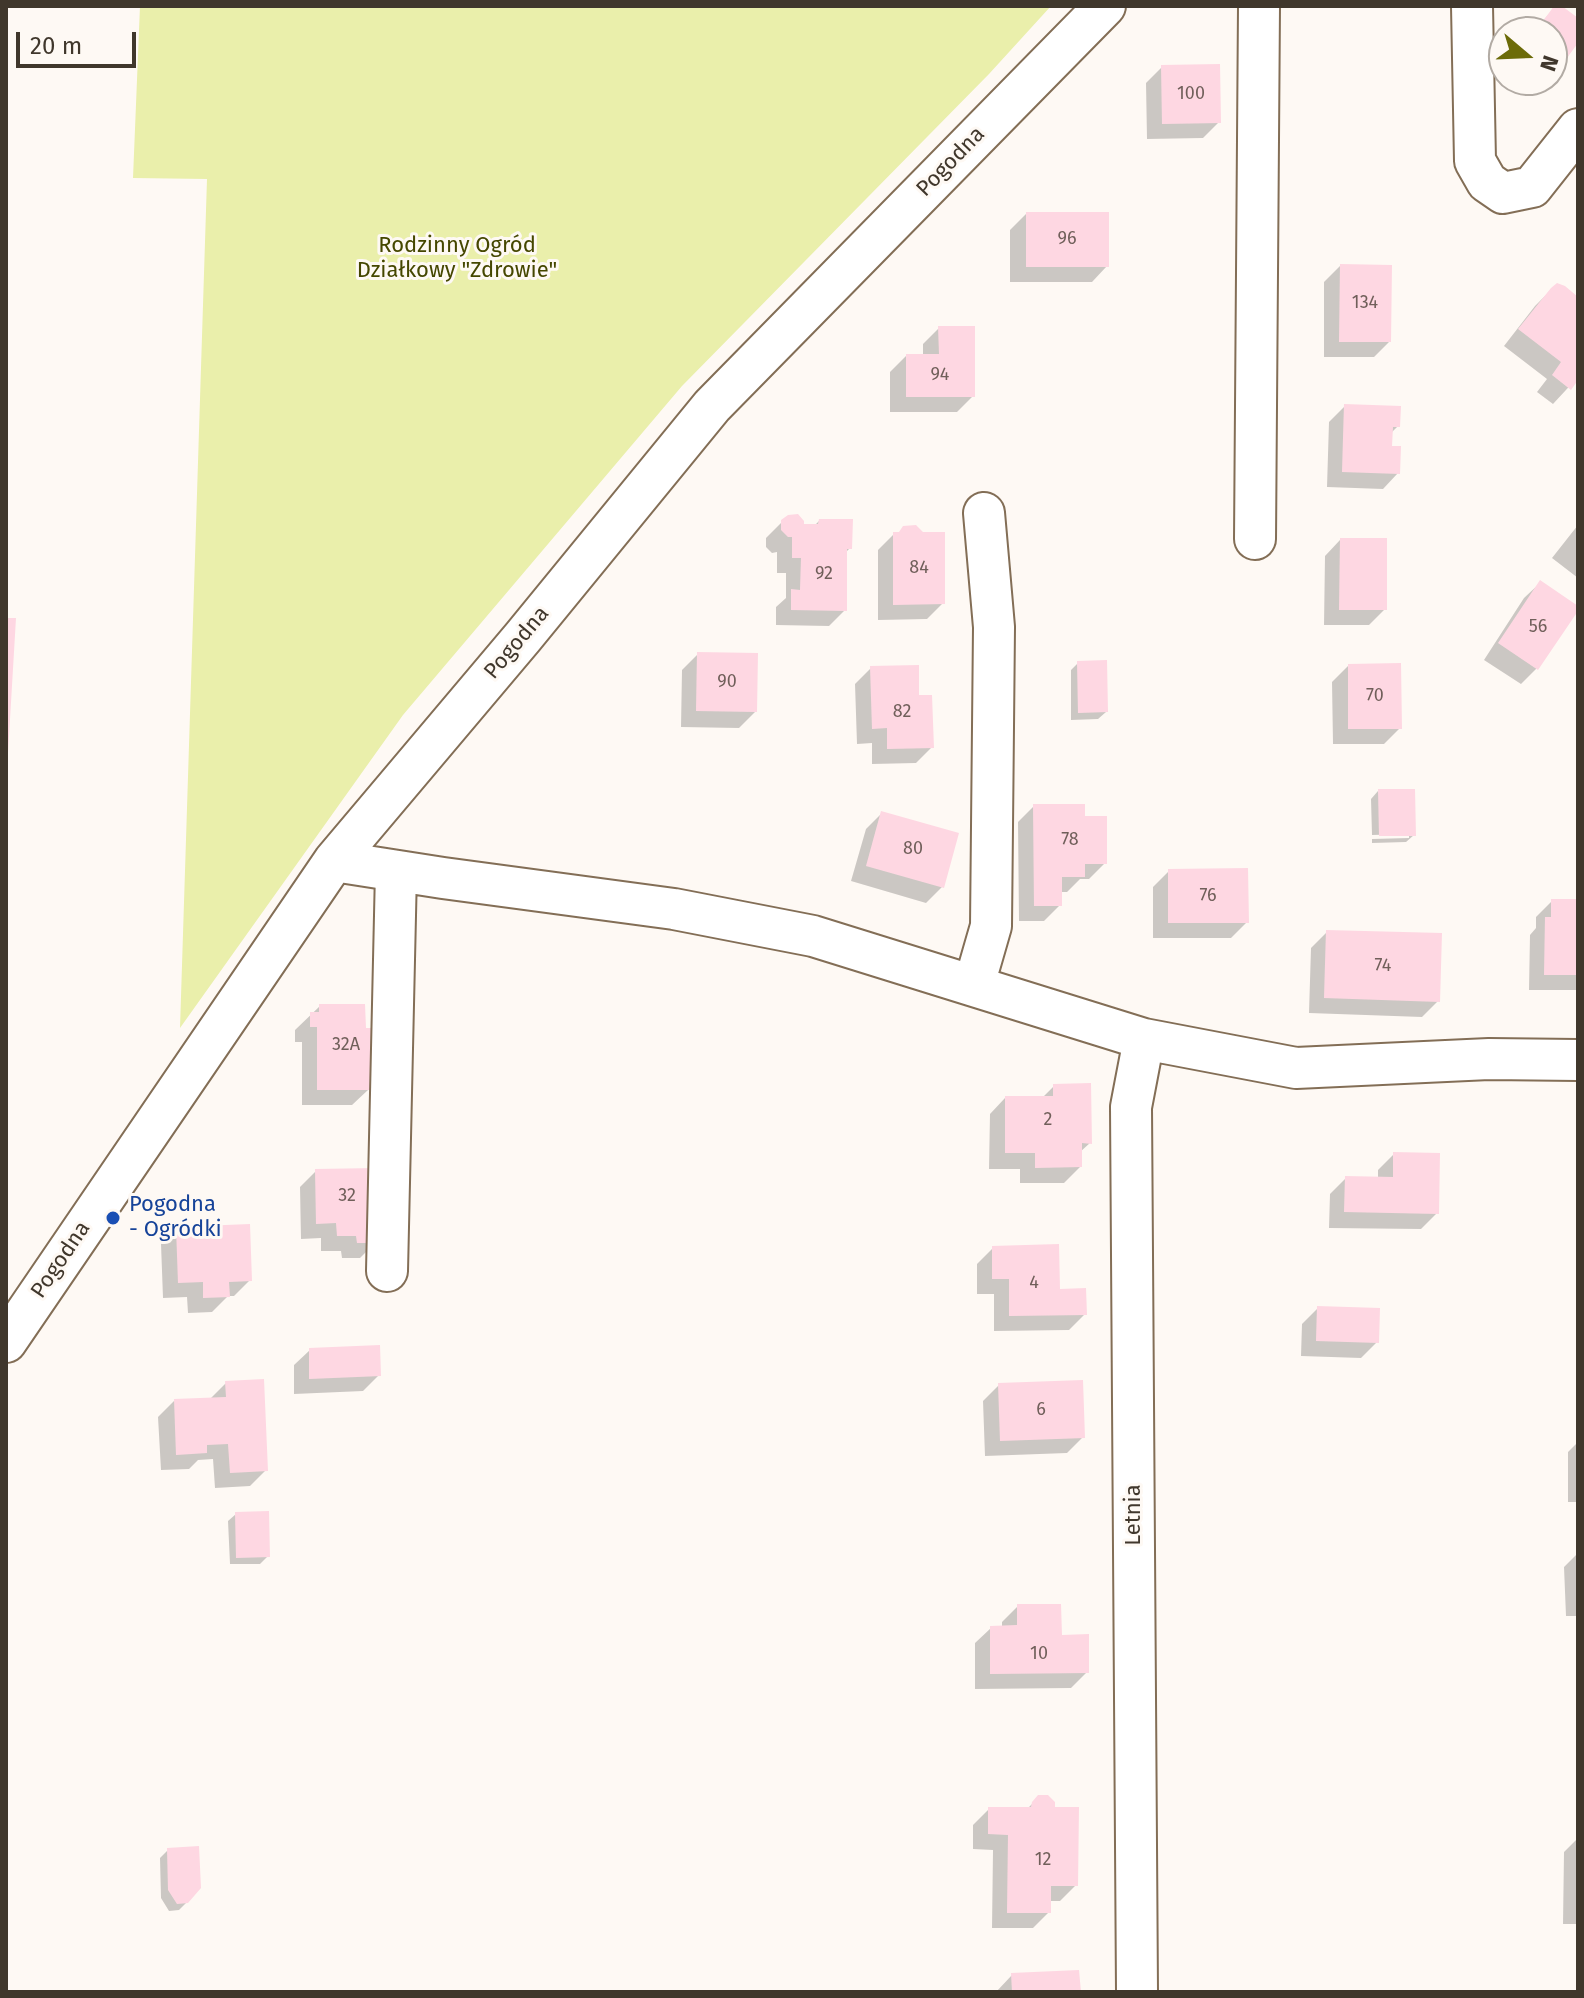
<!DOCTYPE html>
<html>
<head>
<meta charset="utf-8">
<style>
	body { margin:0 }
	#map { position:relative; width:1584px; height:1998px; overflow:hidden; background:#fef9f4; font-family:"Fira Sans",sans-serif }
	canvas { display:block }
	.frame { position:absolute; inset:0; border:8px solid #40372c; pointer-events:none }
	.north { position:absolute; left:1488px; top:16px; width:80px; height:80px; box-sizing:border-box; background:#fef9f4; border:2px solid #b2aba4; border-radius:50%; rotate:109deg; font-size:22px; font-weight:700; line-height:32px; text-align:center; color:#40372c }
	.north::after { content:''; display:block; margin:auto; width:28px; height:36px; background:#6c6b08; clip-path:polygon(50% 0,100% 100%,50% 72%,0 100%) }
	.scale { position:absolute; left:16px; top:32px; width:120px; height:36px; box-sizing:border-box; border:4px solid #40372c; border-top:0; padding-left:10px; font-size:24px; line-height:28px; white-space:nowrap; color:#40372c; -webkit-text-stroke:6px #fef9f4; paint-order:stroke }
</style>
</head>
<body>
<div id="map">
<canvas width="1584" height="1998"></canvas>
<div class="frame"></div>
<div class="north">N</div>
<div class="scale">20 m</div>
</div>
<script>
const ctx = document.querySelector('canvas').getContext('2d');
ctx.lineJoin = 'round';
function fillPath(path, color) { ctx.fillStyle = color; ctx.fill(path, 'evenodd'); }
function strokePath(path, color, width, dash) { ctx.strokeStyle = color; ctx.lineWidth = width; ctx.lineCap = dash ? 'butt' : 'round'; ctx.setLineDash(dash || []); ctx.stroke(path); }
function drawText(font, color, halo, rows, align = 'center') {
  ctx.font = font + ' "Fira Sans",sans-serif'; ctx.lineWidth = 6; ctx.setLineDash([]); ctx.textBaseline = 'middle'; ctx.strokeStyle = halo; ctx.fillStyle = color; for (const [text, x, y, turn = 0] of rows) {
    ctx.save(); ctx.translate(x, y); ctx.rotate((+turn || 0) * Math.PI / 180); ctx.textAlign = isNaN(turn) ? turn : align; if (halo) ctx.strokeText(text, 0, 0); ctx.fillText(text, 0, 0); ctx.restore();
  }
}
fillPath(new Path2D(`
	M140 6H1051L989 74 682 386 403 715 180 1028 207 179 133 178Z`), '#eaefab');
fillPath(new Path2D(`
	M1556 6H1559L1578 21V40L1552 72V32H1533Z
	M1162 67 1219 122 1203 138 1147 139 1146 83Z
	M1026 214 1107 266 1092 282H1010V230Z
	M1340 266 1389 342 1374 357H1324V282Z
	M1552 289 1578 299V377L1553 404 1537 392 1547 379 1504 346 1535 306Z
	M939 328 973 396 957 412H890V372L906 356H923V344Z
	M1345 406 1398 426 1391 433 1390 448 1398 473 1383 489 1327 487 1329 422Z
	M819 521 850 548 845 553V610L829 626 776 625V607L786 598V573H777V552L772 553 766 547V538L782 522 802 526H814Z
	M1578 525V578L1552 558Z
	M894 534H922L943 603 927 619 878 620V550Z
	M1340 540 1385 609 1369 625H1324L1325 556Z
	M1540 583 1537 668 1521 684 1484 660 1524 598Z
	M698 654 755 712 739 728 681 727 682 670Z
	M1078 663 1106 712 1098 719 1071 720V670Z
	M1348 666 1400 728 1384 744H1333L1332 682Z
	M871 668 917 697 932 747 916 763 872 764V743L857 744 855 684Z
	M1378 791 1414 835 1406 842 1372 843V839L1409 838V834L1372 835 1371 799Z
	M1034 806 1083 818 1105 863 1089 879H1080L1067 892H1060V905L1044 921H1019L1018 822Z
	M882 813 942 887 926 903 851 881 866 829Z
	M1169 871 1247 922 1231 938H1153V887Z
	M1552 901H1578V990H1529L1530 935 1536 928V917Z
	M1327 932 1438 1001 1422 1017 1309 1013 1311 948Z
	M320 1006 364 1030 373 1061 368 1066V1090L352 1105H302V1042H295V1030Z
	M1054 1086 1090 1143 1080 1152V1167L1064 1183H1020V1169H989L990 1114 1005 1098H1042Z
	M1394 1154 1437 1213 1421 1229 1329 1228 1330 1194 1346 1178H1378V1170Z
	M316 1171 376 1242 360 1258H342L341 1251H321V1238L301 1239 300 1187Z
	M177 1229 250 1280 234 1296H228L212 1312 188 1313 187 1297 163 1298 161 1244Z
	M993 1248 1058 1291 1085 1314 1069 1330 994 1331V1294H977V1264Z
	M1318 1308 1377 1342 1361 1358 1301 1356 1302 1324Z
	M310 1350 379 1375 363 1391 294 1394V1365Z
	M226 1383 266 1470 250 1486 215 1488 213 1459 198 1460 189 1469 161 1470 158 1417 174 1401 209 1400Z
	M999 1385 1083 1437 1067 1453 985 1456 983 1401Z
	M1578 1442V1502H1568V1452Z
	M236 1514 268 1556 260 1564H230L228 1521Z
	M1578 1553V1616H1566L1564 1567Z
	M1018 1606 1060 1637 1087 1672 1071 1688 975 1689V1643L991 1628H1002V1622Z
	M1039 1797 1076 1885 1060 1901H1049V1912L1033 1928H992L993 1850 973 1849V1825L989 1809H1027Z
	M1578 1838V1924H1563L1564 1852Z
	M168 1850 187 1902 179 1910 169 1911 161 1898 160 1858Z
	M1012 1975 1079 1992H996Z`), '#0003');
fillPath(new Path2D(`
	M1554 6H1562L1578 18V43L1561 66 1552 59V32H1535Z
	M1220 64 1221 123 1162 124 1161 65Z
	M1026 212H1109V267H1026Z
	M1340 264 1392 265 1391 342H1339Z
	M1557 283 1565 286 1578 297V380L1571 390 1552 375 1561 362 1518 329 1551 288Z
	M938 326H975V397H906V354H939Z
	M1344 404 1401 406 1400 427H1393L1392 446H1401L1400 474 1342 472Z
	M798 514 804 521V524H818L819 519H853L852 549H847V611L791 610V589L800 590 801 558H792V537H788L781 530V520L788 515Z
	M916 525 923 532H945V604L893 605V532H899L903 526Z
	M1340 538H1387V610H1339Z
	M1540 580 1578 606V611L1538 670 1498 643Z
	M6 618H16L8 753H6Z
	M697 652 758 653 757 712 696 711Z
	M1107 660 1108 712 1078 713 1077 661Z
	M1401 663 1402 729H1348V664Z
	M919 665V695H932L934 748 887 749V728L872 729 870 666Z
	M1378 789H1415L1416 836H1379Z
	M1033 804H1085V816H1107V864H1085V877H1062V906H1034Z
	M881 811 959 833 944 888 866 866Z
	M1248 868 1249 923H1168V869Z
	M1551 899H1578V975H1544L1545 917H1551Z
	M1326 930 1442 933 1440 1002 1324 998Z
	M319 1004H365L366 1028H375V1062H370V1090H317V1027H310V1012H319Z
	M1091 1083 1092 1144 1082 1143V1167L1035 1168V1153H1005V1096H1053V1084Z
	M1393 1152 1440 1153 1439 1214 1344 1212 1345 1176 1393 1177Z
	M377 1168 378 1243H357L356 1236H337L336 1223 316 1224 315 1169Z
	M250 1224 252 1281 229 1282 230 1297 203 1298V1282L178 1283 176 1227Z
	M1059 1244 1060 1289 1086 1288 1087 1315 1009 1316V1279H992V1246Z
	M1317 1306 1380 1308 1379 1343 1316 1341Z
	M380 1345 381 1376 309 1379V1348Z
	M264 1379 268 1471 230 1473 228 1444 207 1445V1453L176 1455 174 1399 226 1397 225 1381Z
	M1083 1380 1085 1438 1000 1441 998 1383Z
	M269 1511 270 1557 236 1558 235 1512Z
	M1017 1604H1061L1062 1635 1089 1634V1673L990 1674V1626L1017 1625Z
	M1038 1795H1048L1055 1802V1807H1079L1078 1886H1051V1913H1007L1008 1835 988 1834V1807H1031L1032 1802Z
	M199 1846 201 1888 188 1903 177 1904 168 1890 167 1848Z
	M1079 1970 1081 1992H1012L1011 1973Z`), '#fed7e2');
const minor = new Path2D(`
	M1472 6 1475 161 1487 182 1503 193 1532 187 1578 129
	M1255 539 1259 6
	M334 861 443 878 674 909 813 936 1144 1039 1296 1068 1489 1059 1578 1060
	M974 985 991 926 994 627 984 513
	M387 1271 396 871
	M6 1342 334 861 523 637 712 406 1105 6
	M1137 1992 1131 1107 1144 1039`);
strokePath(minor, '#836e56', 44);
strokePath(minor, '#fff', 40);
for (const [x, y, r, color] of [
	[113,1218,8,"#1a4fb4"]
]) { const dot = new Path2D(); dot.arc(x, y, r, 0, 2 * Math.PI); ctx.fillStyle = color; ctx.fill(dot); strokePath(dot, '#fef9f4', 3); }
drawText('18px', '#705f5a', null, [
	["100",1191,94],
	["96",1067,239],
	["134",1365,303],
	["94",940,375],
	["84",919,568],
	["92",824,574],
	["56",1538,627],
	["90",727,682],
	["70",1375,696],
	["82",902,712],
	["78",1070,840],
	["80",913,849],
	["76",1208,896],
	["74",1383,966],
	["32A",346,1045],
	["2",1048,1120],
	["32",347,1196],
	["4",1034,1283],
	["6",1041,1410],
	["10",1039,1654],
	["12",1043,1860]
]);
drawText('22px', '#40372c', '#fef9f4', [
	["Pogodna",951,162,-46],
	["Pogodna",517,643,-50],
	["Pogodna",61,1260,-56],
	["Letnia",1134,1515,-90]
]);
drawText('22px', '#454700', '#fef9f4', [
	["Rodzinny Ogród",457,246],
	["Działkowy \"Zdrowie\"",457,271]
]);
drawText('22px', '#164399', '#fef9f4', [
	["Pogodna",129,1205],
	["- Ogródki",129,1230]
], 'left');
</script>
</body>
</html>
